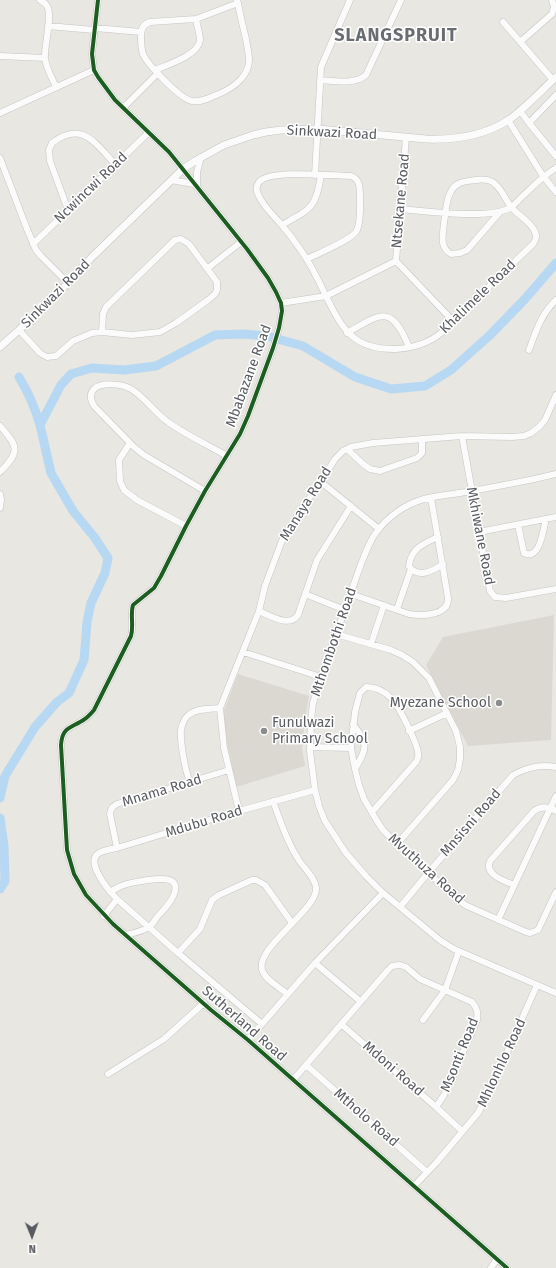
<!DOCTYPE html>
<html>
<head>
<meta charset="utf-8">
<style>
	body { margin:0 }
	#map { position:relative; width:556px; height:1268px; overflow:hidden; background:#e8e7e2; font-family:"Fira Sans",sans-serif }
	canvas { display:block }
	.north { position:absolute; left:12px; top:1216px; width:40px; height:40px; -webkit-text-stroke:3px #fff; paint-order:stroke; rotate:179deg; font-size:11px; font-weight:700; line-height:16px; text-align:center; color:#585b60 }
	.north::after { content:''; display:block; margin:auto; width:14px; height:18px; background:#585b60; clip-path:polygon(50% 0,100% 100%,50% 72%,0 100%) }
</style>
</head>
<body>
<div id="map">
<canvas width="556" height="1268"></canvas>
<div class="north">N</div>
</div>
<script>
const ctx = document.querySelector('canvas').getContext('2d');
ctx.lineJoin = 'round';
function fillPath(path, color) { ctx.fillStyle = color; ctx.fill(path, 'evenodd'); }
function strokePath(path, color, width, dash) { ctx.strokeStyle = color; ctx.lineWidth = width; ctx.lineCap = dash ? 'butt' : 'round'; ctx.setLineDash(dash || []); ctx.stroke(path); }
function drawText(font, color, halo, rows, align = 'center') {
  ctx.font = font + ' "Fira Sans",sans-serif'; ctx.lineWidth = 3; ctx.setLineDash([]); ctx.textBaseline = 'middle'; ctx.strokeStyle = halo; ctx.fillStyle = color; for (const [text, x, y, turn = 0] of rows) {
    ctx.save(); ctx.translate(x, y); ctx.rotate((+turn || 0) * Math.PI / 180); ctx.textAlign = isNaN(turn) ? turn : align; if (halo) ctx.strokeText(text, 0, 0); ctx.fillText(text, 0, 0); ctx.restore();
  }
}
fillPath(new Path2D(`
	M554 615 551 740 468 746 426 665 443 637Z
	M238 674 309 696 305 719 302 748 305 766 236 787 227 743 223 713Z`), '#dad8d1');
strokePath(new Path2D(`
	M19 377C28 392 35 407 40 425
	M0 798 5 776 35 727 57 702 69 693 84 660 87 622 91 603 105 573 108 558 95 538 73 511 51 473 40 425 61 385 71 374 92 368 124 370 156 366 215 335 243 334 267 336 303 346 355 377 391 389 425 386 451 370 489 336 525 299 556 263
	M0 818 4 846 5 881 0 889`), '#b6d8f3', 9);
const minor = new Path2D(`
	M40 0C43 2 46 3 47 6 53 16 44 45 45 58 46 68 52 78 56 87
	M98 0 92 54 94 70 98 77 115 100 169 152 247 249 268 278 276 292 281 303 282 311 279 328 273 348 248 416 240 434 205 491 186 526 161 576 154 588 133 605C130 615 134 626 131 636L94 710C90 715 86 719 80 722 68 729 62 729 61 745L67 850 74 874 86 895 113 924 211 1010 248 1040 507 1268
	M237 0 238 3C240 15 243 27 246 39 247 46 249 53 249 60 249 76 234 87 221 93 212 96 202 103 192 101 180 99 148 65 143 54 141 48 141 41 141 36 141 29 143 24 150 22L196 19 238 3
	M503 22 553 80
	M48 26 94 30
	M95 28 141 32
	M520 42 552 14 554 7 552 0
	M0 56 45 58
	M155 70C167 65 199 55 200 40 200 34 197 26 196 19
	M320 80C334 81 355 85 366 75L401 0
	M123 108 158 73
	M520 111 529 123 556 95
	M0 113 94 70
	M508 120 543 176 556 192
	M529 123 556 156
	M0 158 27 229 36 250 41 256 68 283
	M315 175 321 67 350 0
	M171 180 194 184
	M197 187V172L201 157
	M400 209C426 211 487 220 510 208 515 205 520 198 525 194 535 184 544 175 556 168
	M68 210 50 161 49 150 52 143C82 120 95 143 115 164
	M282 225C310 209 316 209 321 175
	M33 244 149 132
	M307 259C317 254 354 239 357 230 361 221 360 207 360 197 360 188 360 179 351 176 334 176 269 169 259 182 256 186 256 190 258 194 262 205 272 214 280 223 287 231 294 240 300 249 310 263 318 279 325 294 342 329 353 350 396 349 412 348 429 343 441 333L533 244C535 241 537 239 536 235 534 224 519 216 512 208 506 201 503 191 496 185 491 179 483 179 476 180 470 181 463 181 458 184 446 190 446 212 444 223 443 235 439 247 451 254L460 253 467 250 500 212
	M396 261 406 137
	M396 261 453 321
	M208 268 241 242
	M281 303 326 296 396 261
	M19 330 40 353 47 357 56 356 73 341 92 333 102 332 132 335 160 332 176 323 208 300 215 294 217 290V282L189 244 181 239 175 240 106 307 103 314 102 332
	M347 333C382 313 391 304 409 347
	M529 350C536 331 541 314 556 300
	M0 426C19 447 20 452 0 472
	M462 436 490 591 495 597 506 598 556 589
	M130 443 119 460 120 481 124 490 137 500 186 526
	M347 449 363 464 370 469 380 471 417 458 422 453V439
	M556 474C528 481 500 486 472 491 456 494 440 495 424 499 405 504 386 518 375 534 369 543 365 554 361 564L325 666 313 703 311 720 310 751 315 790 319 806 325 821 346 853 366 876 383 893 441 941 454 949 556 993
	M321 482 379 529
	M205 491 144 455 134 447 94 406C91 401 89 394 94 389 101 382 121 384 129 388 141 393 156 414 168 422 186 435 208 445 227 456
	M0 494 1 500 0 508
	M518 525 524 553C540 561 543 530 546 519
	M479 532 556 517
	M438 537C423 544 411 548 409 566 418 579 433 571 443 564
	M305 594 345 610
	M351 594 409 614C422 616 449 616 448 598L431 498
	M397 609 411 569
	M259 611C271 616 289 628 298 615L317 560 351 506
	M336 634 391 650 402 655 413 662 429 678 456 731 460 747V759L458 770 453 780 397 844
	M371 644 384 605
	M243 652 321 677
	M353 724C369 744 367 748 355 769
	M409 731 447 713
	M310 747 351 748
	M190 781C185 772 180 740 181 730 182 724 185 717 190 714 198 708 211 709 220 708
	M273 801C280 820 286 840 297 857 302 867 315 876 316 888 318 910 251 950 263 972 267 981 280 988 288 994
	M239 811 224 748 220 708 259 611 265 586 283 538 302 508 321 482 335 459 343 451 351 447 373 443 462 436 512 437 524 436 531 433 539 427 545 420 556 395
	M372 812 416 762C418 759 419 757 418 753 418 745 398 704 391 698 384 691 375 687 366 687L360 693 355 712 351 748 355 769 359 785 364 799 377 821 383 830 394 841 428 873 465 905 526 932 530 933 538 930 556 892
	M117 848 110 814C111 808 112 807 117 804L229 770
	M514 885C505 881 484 875 490 861L534 811C541 806 548 806 556 811
	M110 892C113 890 117 888 121 886 129 883 168 874 174 883 180 893 164 910 157 917 155 920 152 925 149 927 144 931 133 933 126 935
	M400 907 428 873 513 775C527 767 541 764 556 767
	M104 916 117 899
	M498 920 556 796
	M178 953 200 929 212 900 219 895 252 880H256L265 885 292 923
	M315 963 360 1001
	M423 1020 445 990 459 951
	M262 1024 178 953 117 899C110 892 84 862 99 853 104 850 112 849 117 848L239 811 315 790
	M341 1024 436 1107 462 1131
	M248 1040 315 963 383 893
	M306 1065 427 1172
	M108 1074 164 1039 204 1003
	M293 1080 388 970 392 966 400 965 406 967 420 979 472 1002C477 1008 478 1012 477 1020L444 1095 436 1107
	M414 1186 436 1163 478 1113 493 1084 537 985
	M491 1268 497 1259`);
const tertiary = new Path2D(`
	M0 347 19 330 68 283 92 257 183 169 195 161 224 145 253 135 266 132 281 130 318 129 426 139C455 140 485 136 510 119 526 107 541 91 556 77`);
strokePath(minor, '#c4c4c3', 7);
strokePath(tertiary, '#c4c4c3', 8);
strokePath(minor, '#fcfbfb', 6);
strokePath(tertiary, '#fcfbfb', 7);
strokePath(new Path2D(`
	M98 0 92 54 94 70 98 77 115 100 169 152 247 249 268 278 276 292 281 303 282 311 279 328 273 348 248 416 240 434 205 491 186 526 161 576 154 588 133 605C130 615 134 626 131 636L94 710C90 715 86 719 80 722 68 729 62 729 61 745L67 850 74 874 86 895 113 924 211 1010 248 1040 507 1268`), '#1b5e20', 4);
for (const [x, y, r, color] of [
	[499,703,4,"#8a8c8e"],
	[264,731,4,"#8a8c8e"]
]) { const dot = new Path2D(); dot.arc(x, y, r, 0, 2 * Math.PI); ctx.fillStyle = color; ctx.fill(dot); strokePath(dot, '#fff', 1.5); }
drawText('14px', '#585b60', '#fff', [
	["Sinkwazi Road",332,133,3],
	["Ncwincwi Road",91,188,-44],
	["Ntsekane Road",401,201,-85],
	["Sinkwazi Road",56,294,-45],
	["Khalimele Road",478,297,-44],
	["Mbabazane Road",249,376,-70],
	["Manaya Road",306,504,-58],
	["Mkhiwane Road",480,536,79],
	["Mthombothi Road",334,642,-71],
	["Mnama Road",162,791,-17],
	["Mdubu Road",204,822,-17],
	["Mnsisni Road",471,823,-49],
	["Mvuthuza Road",426,869,42],
	["Sutherland Road",244,1024,41],
	["Msonti Road",460,1055,-68],
	["Mhlonhlo Road",502,1063,-65],
	["Mdoni Road",393,1069,41],
	["Mtholo Road",366,1118,41]
]);
drawText('14px', '#585b60', '#fff', [
	["Myezane School",491,703],
	["Funulwazi",272,723,"left"],
	["Primary School",272,739,"left"]
], 'right');
ctx.letterSpacing = '1px';
drawText('bold 18px', '#696d72', '#fff', [
	["SLANGSPRUIT",396,36]
]);
ctx.letterSpacing = '0px';
</script>
</body>
</html>
